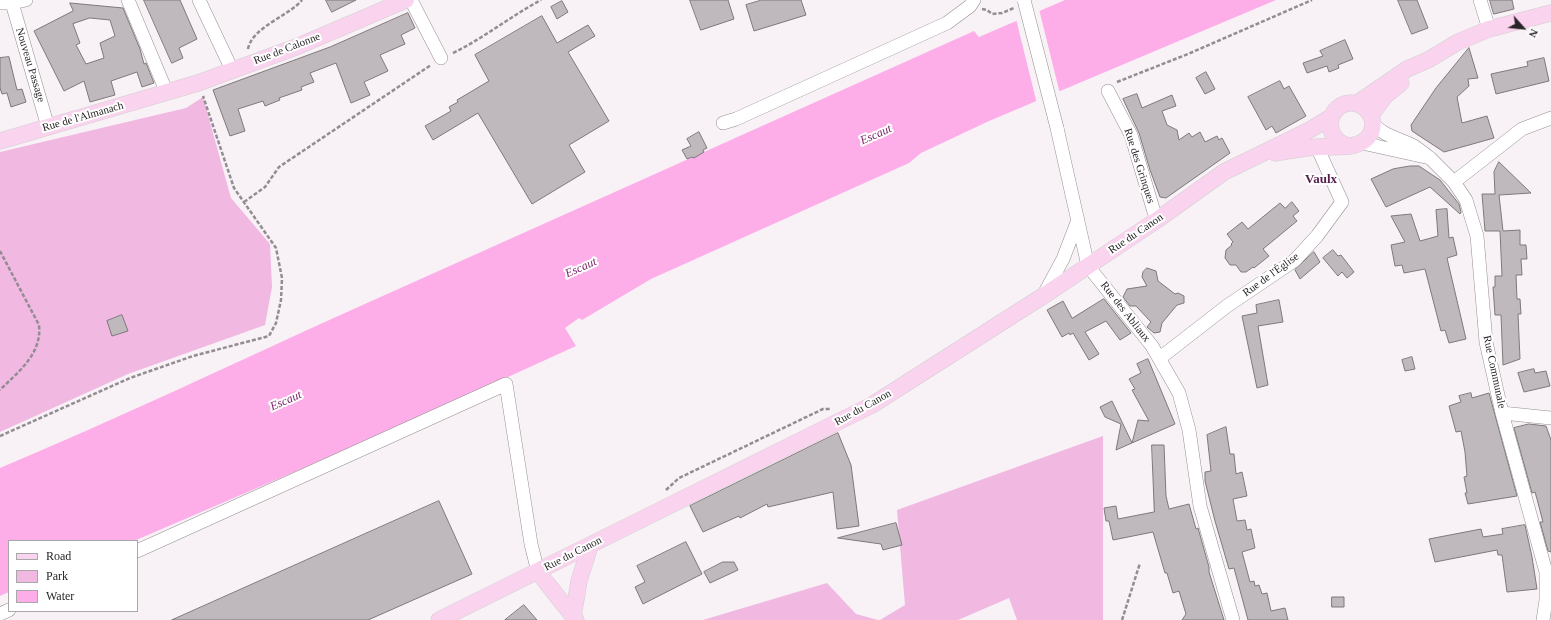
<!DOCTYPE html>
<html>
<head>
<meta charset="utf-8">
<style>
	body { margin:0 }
	#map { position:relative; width:1551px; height:620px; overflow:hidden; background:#f8f1f6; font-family:Georgia,serif }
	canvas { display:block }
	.legend { position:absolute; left:8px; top:540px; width:130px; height:72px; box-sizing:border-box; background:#fff; border:1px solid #a9a8a9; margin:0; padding:5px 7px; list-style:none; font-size:12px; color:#282527 }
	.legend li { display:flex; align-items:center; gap:8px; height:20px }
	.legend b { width:20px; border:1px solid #a9a8a9 }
	.north { position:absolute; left:1503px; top:8px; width:40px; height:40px; -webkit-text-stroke:3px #fff; paint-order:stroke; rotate:117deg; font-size:11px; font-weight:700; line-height:16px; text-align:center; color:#282527 }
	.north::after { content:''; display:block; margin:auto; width:14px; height:18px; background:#282527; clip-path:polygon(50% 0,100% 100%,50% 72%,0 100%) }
</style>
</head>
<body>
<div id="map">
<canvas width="1551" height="620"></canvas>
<ul class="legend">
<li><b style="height:5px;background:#fad3ef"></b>Road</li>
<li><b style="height:11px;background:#f1b8e2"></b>Park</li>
<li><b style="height:11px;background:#fdaee9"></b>Water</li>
</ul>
<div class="north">N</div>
</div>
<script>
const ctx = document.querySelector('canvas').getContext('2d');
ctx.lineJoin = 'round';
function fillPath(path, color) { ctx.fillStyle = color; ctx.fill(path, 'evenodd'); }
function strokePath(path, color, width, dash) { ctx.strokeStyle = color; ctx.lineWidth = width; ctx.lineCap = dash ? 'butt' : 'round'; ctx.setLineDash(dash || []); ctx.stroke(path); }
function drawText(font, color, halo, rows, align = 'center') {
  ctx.font = font + ' Georgia,serif'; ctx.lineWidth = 4; ctx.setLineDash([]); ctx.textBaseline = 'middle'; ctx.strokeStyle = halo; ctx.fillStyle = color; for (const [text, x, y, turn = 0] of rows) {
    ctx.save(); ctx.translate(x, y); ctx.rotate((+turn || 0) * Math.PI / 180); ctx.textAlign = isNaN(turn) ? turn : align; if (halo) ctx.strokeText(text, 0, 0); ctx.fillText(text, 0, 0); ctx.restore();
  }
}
fillPath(new Path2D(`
	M203 97 231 198 270 244 272 287 265 325 128 374 0 432V152L186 108Z
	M1103 436V620H1017L1009 598 958 620H880L905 605 897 510Z
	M827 583 856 614 878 620H703Z`), '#f1b8e2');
fillPath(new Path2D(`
	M1065 0H1276L989 121 921 153 909 163 651 279 582 320 579 318 565 328 576 346 387 432 134 541H9V592L0 596V468C117 419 232 364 347 312 556 218 765 125 974 31L979 37Z`), '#fdaee9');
fillPath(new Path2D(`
	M1039 9 1060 94 1037 104 1016 19Z`), '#f8f1f6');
const building = new Path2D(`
	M144 0H180L197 39 179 48 183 58 172 63Z
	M326 0H356L332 12Z
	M690 0H728L734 19 701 30Z
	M762 0H801L806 15 754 31 746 5Z
	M1398 0H1417L1428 28 1412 34Z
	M1490 0H1512L1514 9 1494 14Z
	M562 1 568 12 557 19 551 7Z
	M70 3 123 8 140 49 144 64 146 63 154 83 142 87 137 72 111 81 115 95 90 102 84 81 64 91 34 31 73 11ZM90 18 110 20 115 36 100 43 104 58 86 64 76 45 80 43 73 24Z
	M408 13 415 28 401 35 405 44 380 55 388 71 364 82 370 95 351 103 336 63 310 73 314 82 301 87 302 90 279 98 280 100 265 106 263 101 238 109 245 131 230 136 213 90 330 47Z
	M542 16 557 43 588 25 595 36 568 52 609 121 569 145 585 172 532 204 478 113 433 140 425 126 451 111 449 107 458 102 457 100 489 81 475 55Z
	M1345 40 1353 59 1338 65 1339 68 1329 72 1327 66 1307 73 1303 63 1323 56 1320 51Z
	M1469 48 1478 78 1468 79 1469 86 1457 97 1462 123 1487 116 1494 138 1444 152 1412 131 1411 125 1436 88Z
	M9 57 17 90 22 89 26 102 11 107 7 93 2 94 0 88V58Z
	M1544 58 1549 81 1496 94 1491 74 1528 66 1527 62Z
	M1206 72 1215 89 1205 94 1196 78Z
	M1280 81 1284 89 1289 86 1306 116 1276 133 1272 126 1266 130 1248 97Z
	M1137 94 1142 108 1172 95 1176 106 1162 111 1167 125 1177 130 1179 140 1189 133 1192 137 1200 132 1205 142 1217 136 1219 140 1222 138 1230 153 1166 198 1160 197 1150 170 1139 133 1123 99Z
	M699 132 707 148 703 150 704 152 694 158 692 157 687 159 682 150 691 146 687 139Z
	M1499 162 1531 193 1499 195 1503 231 1520 230V245H1526L1527 259H1521L1522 275H1516L1517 299H1520L1521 314H1518L1520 359 1503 365 1501 315H1495L1493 287H1495V276H1502L1500 231H1485L1482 194H1495L1494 172Z
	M1410 166H1419L1440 180 1459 204 1461 212 1460 214 1430 187 1386 207 1371 179 1393 169Z
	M1292 202 1299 211 1293 216 1297 221 1263 249 1269 256 1254 268 1253 267 1246 272H1241L1236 265H1230L1225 258 1226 250 1232 245 1231 244 1233 242 1227 234 1242 222 1248 229 1280 203 1285 208Z
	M1447 209 1449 238 1453 237 1457 255 1447 258 1466 339 1449 343 1445 330 1441 331 1425 269 1404 273 1402 265 1395 266 1391 245 1405 242 1391 216 1411 214 1420 241 1438 236 1436 210Z
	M1333 250 1338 256 1341 255 1354 272 1347 278 1342 272 1338 276 1323 258Z
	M1314 252 1320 262 1300 279 1295 270Z
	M1147 268 1156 271 1158 281 1175 294 1178 293 1184 296V303L1177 305 1162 323 1160 332 1154 333 1147 327 1151 322 1136 306H1130L1123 297 1127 289 1147 286 1142 277 1143 272Z
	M1104 299 1131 333 1120 340 1106 321 1085 332 1099 354 1089 360 1073 333 1070 335 1069 333 1062 337 1047 310 1063 301 1072 318Z
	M1279 300 1283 322 1258 326 1268 385 1257 388 1242 316 1257 313 1256 305Z
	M122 315 128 331 112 336 107 321Z
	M1412 357 1415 369 1405 371 1402 360Z
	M1148 359 1175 424 1116 450 1121 424 1105 417 1100 407 1112 401 1132 443 1138 420 1149 421 1132 390 1135 389 1129 379 1141 373 1137 364Z
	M1534 369 1535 373 1546 371 1550 386 1524 392 1518 373Z
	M1471 393 1472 398 1489 393 1517 496 1468 504 1465 493H1467L1464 477 1467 476 1465 452 1461 431 1456 432 1449 406 1461 402 1459 396Z
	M1529 424 1546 426 1551 440V552L1548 551 1540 522H1543L1537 499 1535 492 1532 493 1514 428Z
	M1226 427 1230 454H1234L1236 474 1242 472 1247 496 1233 499 1237 521 1245 520 1247 530 1251 529 1255 548 1242 552 1250 582 1254 581 1255 586 1259 585 1262 594 1267 593 1271 611 1285 608 1288 620H1248L1234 568 1229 569 1215 521 1205 481V472L1211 471 1207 435Z
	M838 433 851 465 859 526 837 529 833 492 768 507 767 504 740 518 739 516 703 532 690 506Z
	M1152 445H1164L1166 496 1169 509 1189 504 1196 529 1198 528 1209 567V572L1224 620H1182L1186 614 1179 591 1173 593 1167 573H1165L1153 532 1113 540 1109 521H1106L1104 508 1116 506 1118 519 1154 512Z
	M439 501 472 574 368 620H172Z
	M896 523 902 545 883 550 881 544 838 538Z
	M1525 525 1532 557 1537 589 1507 592 1502 555H1498L1497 550 1435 562 1429 539 1481 529 1483 537 1503 534 1502 529Z
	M686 542 702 574 643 604 635 587 645 582 637 566Z
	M723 562H734L738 570 710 583 704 572Z
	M1332 597H1344V607H1332Z
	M524 605 537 620H505Z`);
fillPath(building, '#bfb9bd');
strokePath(building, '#7e787c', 1);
const minor = new Path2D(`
	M128 0 167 93
	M199 0 232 70
	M411 0 441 58
	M1480 0 1489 29
	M0 3H12L26 0
	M12 3 48 127
	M1108 91 1131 135 1154 212 1157 220
	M723 123 736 119 947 23 970 6 974 0
	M1057 128 1088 266 1152 346 1179 393 1189 430 1200 506 1233 620
	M1362 143 1430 158C1424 154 1418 148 1412 145 1398 138 1384 136 1373 124
	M1430 158 1454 182 1466 200 1477 236 1486 342 1502 413 1546 572V600L1543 620
	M1454 182 1522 129 1551 118
	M1043 296 1063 259 1078 220
	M1160 358 1227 306 1295 260 1317 236 1342 202 1317 147
	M1502 413 1551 418
	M137 551 506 384 531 544 538 572
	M0 614 9 610`);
const major = new Path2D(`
	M1356 104 1407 69 1428 60 1458 42 1489 29 1551 13
	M1371 115 1386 95 1401 83
	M0 141 198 83 296 47 406 0
	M1275 153C1289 151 1303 148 1318 147 1334 146 1362 151 1371 133 1373 128 1373 121 1371 116 1368 110 1363 106 1358 104 1330 96 1318 137 1348 146
	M538 572 576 620
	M573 617 579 581 590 546
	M439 620 872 405 1043 296 1157 220 1224 172 1308 131 1331 117`);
strokePath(minor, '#948f92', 14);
strokePath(major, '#d0cfcf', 17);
strokePath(new Path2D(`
	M982 9 987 10 992 14 1002 13 1014 8
	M248 49C252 27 289 16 302 0
	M453 53C484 38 511 16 541 0
	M1117 82 1188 54 1312 0
	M244 202 265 187 279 167 431 65
	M0 251 39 325C42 354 19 371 0 390
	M0 436 130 378 193 356 269 336 276 323 281 300 282 278 276 248 234 188 203 96
	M666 490 679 478 823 409H830
	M1122 620 1140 563`), '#928d91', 2.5, [4, 2]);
strokePath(minor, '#fff', 13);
strokePath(major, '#fad3ef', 16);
const minorBridge = new Path2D(`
	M1024 0 1057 128`);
strokePath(minorBridge, '#948f92', 14, []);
strokePath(minorBridge, '#fff', 13);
drawText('11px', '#282527', '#fff', [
	["Rue de Calonne",287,49,-21],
	["Nouveau Passage",30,65,73],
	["Rue de l'Almanach",83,117,-16],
	["Rue des Grinques",1139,166,72],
	["Rue du Canon",1136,234,-34],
	["Rue de l'Église",1271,275,-36],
	["Rue des Abliaux",1125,312,52],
	["Rue Communale",1494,372,78],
	["Rue du Canon",863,408,-29],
	["Rue du Canon",573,554,-27]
]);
drawText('italic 12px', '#792069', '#fff', [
	["Escaut",876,135,-24],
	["Escaut",581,268,-24],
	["Escaut",286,401,-24]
]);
drawText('bold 13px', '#551e4a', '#fff', [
	["Vaulx",1321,180]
]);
</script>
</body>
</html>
